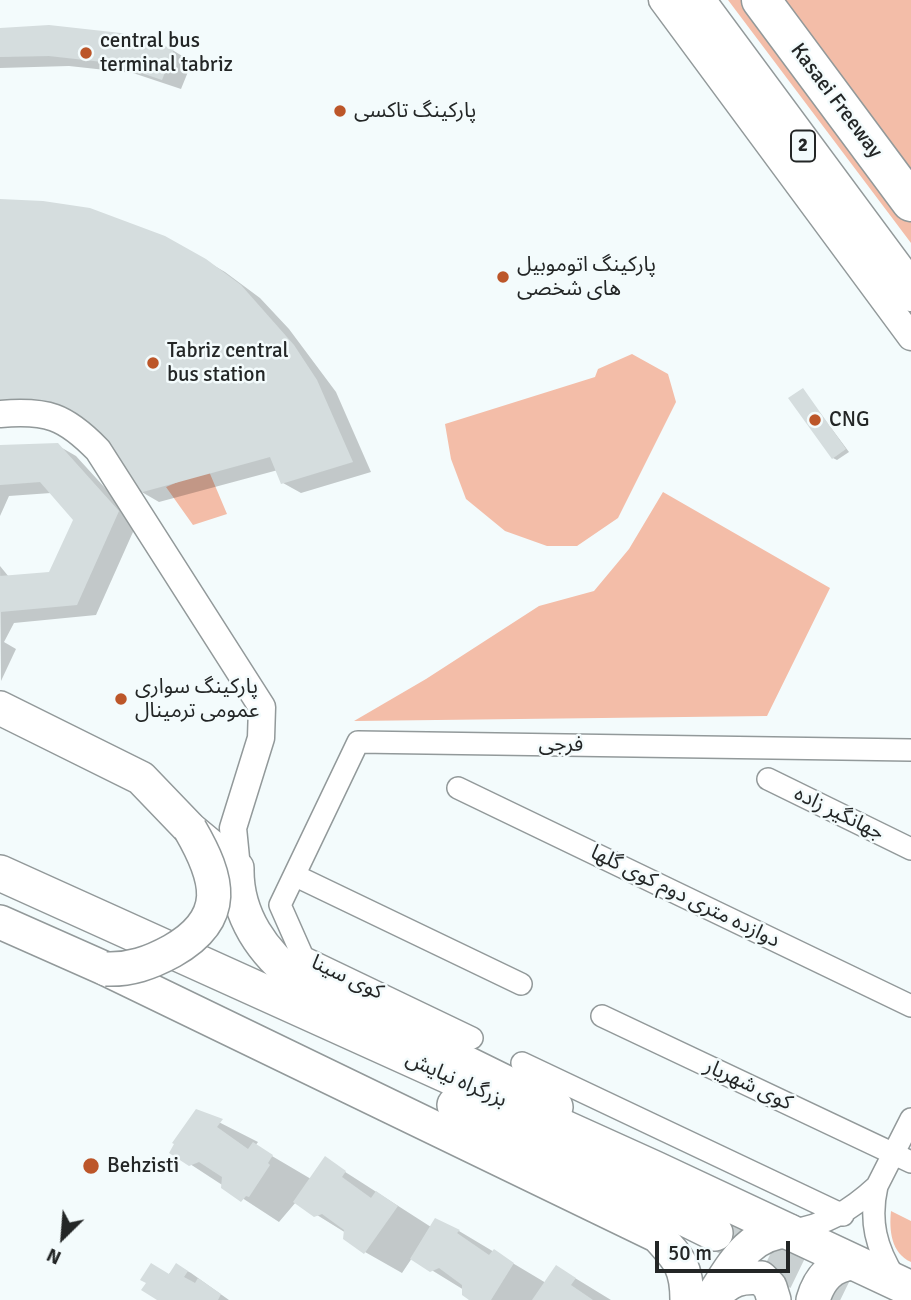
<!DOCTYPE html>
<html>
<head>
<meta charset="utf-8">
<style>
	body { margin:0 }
	#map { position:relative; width:911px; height:1300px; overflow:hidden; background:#f3fbfc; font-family:Signika,sans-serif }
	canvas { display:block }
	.north { position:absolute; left:28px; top:1202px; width:70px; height:70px; -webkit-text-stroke:5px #f3fbfc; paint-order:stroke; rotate:205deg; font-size:19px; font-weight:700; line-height:28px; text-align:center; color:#232626 }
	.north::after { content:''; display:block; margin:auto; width:24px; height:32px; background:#232626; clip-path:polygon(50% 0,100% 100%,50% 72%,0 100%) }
	.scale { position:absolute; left:655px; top:1241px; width:135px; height:32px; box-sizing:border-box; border:4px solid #232626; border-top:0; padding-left:9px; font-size:21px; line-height:24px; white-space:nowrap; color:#232626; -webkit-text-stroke:5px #f3fbfc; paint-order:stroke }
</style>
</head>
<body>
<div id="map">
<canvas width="911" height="1300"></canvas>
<div class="north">N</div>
<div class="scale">50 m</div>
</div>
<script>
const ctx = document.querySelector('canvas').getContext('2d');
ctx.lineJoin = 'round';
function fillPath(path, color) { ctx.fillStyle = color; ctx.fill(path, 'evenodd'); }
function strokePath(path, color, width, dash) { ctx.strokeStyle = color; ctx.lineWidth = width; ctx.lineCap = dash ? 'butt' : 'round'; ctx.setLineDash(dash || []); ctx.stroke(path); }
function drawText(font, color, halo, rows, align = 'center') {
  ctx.font = font + ' Signika,"Noto Sans Arabic",sans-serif'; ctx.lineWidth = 5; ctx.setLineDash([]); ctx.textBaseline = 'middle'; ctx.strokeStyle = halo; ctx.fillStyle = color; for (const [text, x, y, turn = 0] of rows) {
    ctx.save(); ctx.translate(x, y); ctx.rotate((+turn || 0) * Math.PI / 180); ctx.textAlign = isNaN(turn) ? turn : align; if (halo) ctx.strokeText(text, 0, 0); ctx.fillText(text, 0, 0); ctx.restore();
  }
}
fillPath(new Path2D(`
	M728 0H911V243Z
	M632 354 668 374 676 402 618 518 577 546H547L505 531 466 499 451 459 445 424 595 377 598 369Z
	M208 469 227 514 193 525 166 487Z
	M663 492 830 588 767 716 354 721 426 679 539 606 594 591 629 549Z
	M891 1211 911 1221V1262C891 1253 889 1230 891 1211Z`), '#f3bda8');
fillPath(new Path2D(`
	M0 29 121 34 174 51 192 62 181 89 133 73 69 66 0 68Z
	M0 203 165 237 225 272 260 298 289 329 336 392 371 472 301 493 283 483 278 470 159 502 140 491Z
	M803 390 849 452 837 460 833 458Z
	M57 445 76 456 137 523 96 615 14 623 4 642 16 649 1 681 0 566 9 577 50 573 75 519 51 493 9 496 0 516V446Z
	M197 1111 258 1142 255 1146 311 1179 325 1159 431 1227 435 1220 459 1231 546 1283 557 1267 611 1300H472L464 1290 412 1258 402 1273 365 1252 346 1233 296 1202 279 1222 190 1164Z
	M177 1265 191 1273 229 1300H160L168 1275Z`), '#0003');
fillPath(new Path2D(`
	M49 25 121 33 174 49 162 80 112 63 49 56 0 57V28Z
	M0 199 43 201 90 208 165 236 206 259 241 285 294 345 317 380 353 462 281 484 270 457 139 493 108 446 0 409Z
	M803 388 846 449 832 459 788 398Z
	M58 443 119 511 77 605 0 612V576L49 572 73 520 40 482 0 485V445Z
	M196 1109 223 1119 217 1127 248 1149 253 1142 273 1155 268 1163 270 1165 249 1197 246 1196 241 1202 221 1188 222 1177 199 1162 189 1166 169 1153 174 1144 172 1143Z
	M325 1156 346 1171 342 1177 371 1198 376 1191 398 1206 364 1254 343 1239 344 1230 322 1214 314 1217 293 1202Z
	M435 1218 460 1230 457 1233 489 1255 494 1249 514 1263 491 1300H469L462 1295V1285L439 1268 430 1272 410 1259Z
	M151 1263 169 1274 176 1263 188 1271 184 1277 195 1283 198 1278 221 1294 218 1300H157L141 1290 146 1283 140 1280Z
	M556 1265 576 1278 571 1285 593 1300H532Z`), '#d5ddde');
strokePath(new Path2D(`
	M723 1237 853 1300`), '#c9d0d1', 33, [33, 17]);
const minor = new Path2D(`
	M768 779 911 849
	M458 788 911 1006
	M296 876 521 984
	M602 1016 911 1162
	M472 1038 303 957 280 905 358 742 911 750
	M522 1063 843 1215
	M877 1186 911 1119
	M789 1231C826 1225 850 1211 877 1186 869 1221 876 1248 895 1278`);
const tertiary = new Path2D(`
	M662 0 911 337
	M0 414C47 410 65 416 98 450L262 707 261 738 233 828 237 868`);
const primary = new Path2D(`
	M0 708 141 778 190 829 237 868C236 915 263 954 300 981L556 1107
	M0 922 106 969 658 1236C679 1259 687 1267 687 1300
	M715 1295C730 1280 740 1276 761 1278L770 1287 774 1300
	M710 1300C731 1269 747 1232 789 1231
	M813 1300C819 1279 831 1265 853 1263`);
const trunk = new Path2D(`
	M0 873 655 1169 911 1289
	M455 1105 715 1233`);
const motorway = new Path2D(`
	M695 0 911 292
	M761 0 911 202`);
strokePath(minor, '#92999a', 24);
strokePath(tertiary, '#92999a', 29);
strokePath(primary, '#92999a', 36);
strokePath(trunk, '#92999a', 38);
strokePath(motorway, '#92999a', 41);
strokePath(minor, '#fff', 21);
strokePath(tertiary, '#fff', 26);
strokePath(primary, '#fff', 33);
strokePath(trunk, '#fff', 35);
strokePath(motorway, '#fff', 38);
const primaryBridge = new Path2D(`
	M106 969C130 970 150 963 172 951 230 918 219 879 190 829`);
strokePath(primaryBridge, '#92999a', 36, []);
strokePath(primaryBridge, '#fff', 33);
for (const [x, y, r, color] of [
	[86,53,7,"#bc5629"],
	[340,111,7,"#bc5629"],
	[503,277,7,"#bc5629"],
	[153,363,7,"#bc5629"],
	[815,420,7,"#bc5629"],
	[121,699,7,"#bc5629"],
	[91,1166,9,"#bc5629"]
]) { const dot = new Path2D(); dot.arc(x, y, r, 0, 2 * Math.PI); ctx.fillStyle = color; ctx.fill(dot); strokePath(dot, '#f3fbfc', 2.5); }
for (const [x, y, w] of [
	[803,146,24]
]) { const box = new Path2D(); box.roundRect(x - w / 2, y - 15.5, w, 31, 5); ctx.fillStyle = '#f3fbfc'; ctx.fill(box); strokePath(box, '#232626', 2); }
drawText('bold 19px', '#232626', null, [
	["2",803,146]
]);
drawText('21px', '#232626', '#f3fbfc', [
	["central bus",100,41],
	["terminal tabriz",100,65],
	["پارکینگ تاکسی",354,111],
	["پارکینگ اتوموبیل",517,265],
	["های شخصی",517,289],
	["Tabriz central",167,351],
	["bus station",167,375],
	["CNG",829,420],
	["پارکینگ سواری",135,687],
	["عمومی ترمینال",135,711],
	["Behzisti",107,1166]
], 'left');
drawText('21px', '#232626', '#f3fbfc', [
	["Kasaei Freeway",836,101,53],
	["فرجی",561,745,1],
	["جهانگیر زاده",839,814,26],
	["دوازده متری دوم کوی گلها",685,897,26],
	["کوی سینا",347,978,25],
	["بزرگراه نیایش",456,1080,24],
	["کوی شهریار",748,1085,25]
]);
</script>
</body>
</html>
